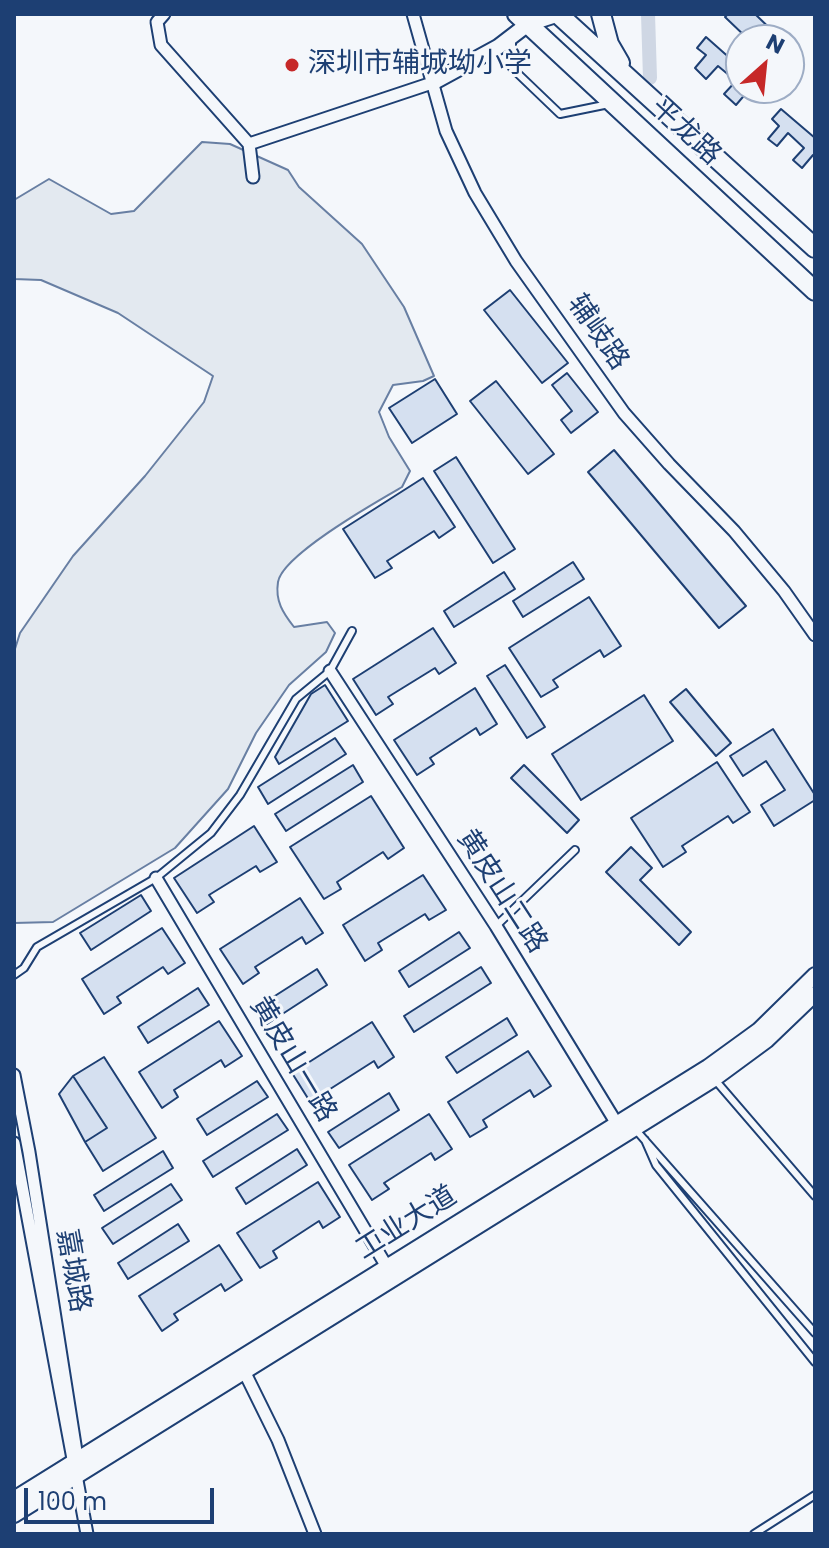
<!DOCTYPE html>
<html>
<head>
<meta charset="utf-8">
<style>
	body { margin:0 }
	#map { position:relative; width:829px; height:1548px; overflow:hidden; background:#f4f7fb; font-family:Poppins,sans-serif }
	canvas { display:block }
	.frame { position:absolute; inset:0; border:16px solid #1d3f73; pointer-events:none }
	.north { position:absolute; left:725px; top:24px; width:80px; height:80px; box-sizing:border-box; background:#f4f7fb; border:2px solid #9eadc5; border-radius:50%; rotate:27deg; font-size:22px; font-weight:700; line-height:32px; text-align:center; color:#1d3f73 }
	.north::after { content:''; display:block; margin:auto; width:28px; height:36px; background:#c62828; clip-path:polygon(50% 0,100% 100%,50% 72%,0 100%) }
	.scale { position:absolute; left:24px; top:1488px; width:190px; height:36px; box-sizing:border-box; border:4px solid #1d3f73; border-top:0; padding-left:10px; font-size:24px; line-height:28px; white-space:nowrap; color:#1d3f73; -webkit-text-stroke:6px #f4f7fb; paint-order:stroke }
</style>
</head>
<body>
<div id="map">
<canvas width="829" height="1548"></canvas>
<div class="frame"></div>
<div class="north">N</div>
<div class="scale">100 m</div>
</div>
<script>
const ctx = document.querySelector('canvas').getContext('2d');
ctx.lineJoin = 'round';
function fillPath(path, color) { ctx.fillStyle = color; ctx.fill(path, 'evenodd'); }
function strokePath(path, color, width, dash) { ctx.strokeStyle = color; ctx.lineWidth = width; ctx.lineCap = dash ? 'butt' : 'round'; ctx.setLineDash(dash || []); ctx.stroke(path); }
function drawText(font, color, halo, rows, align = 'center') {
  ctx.font = font + ' Poppins,"Noto Sans SC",sans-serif'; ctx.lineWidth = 6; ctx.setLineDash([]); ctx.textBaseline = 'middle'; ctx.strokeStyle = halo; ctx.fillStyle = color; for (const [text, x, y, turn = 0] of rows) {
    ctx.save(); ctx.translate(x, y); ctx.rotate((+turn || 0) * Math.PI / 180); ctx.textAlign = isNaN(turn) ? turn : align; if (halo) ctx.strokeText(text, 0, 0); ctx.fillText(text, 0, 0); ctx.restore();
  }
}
const green = new Path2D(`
	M202 142 230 144 288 170 299 187 362 244 404 307 434 376 423 381 393 385 379 412 389 437 410 471 402 487C376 502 282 555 278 582 275 601 283 613 294 627L327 622 335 633 326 652 289 685 256 733 228 789 175 848 53 922 14 923V652L20 633 73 556 145 476 204 402 213 376 118 313 41 280 14 279V200L49 179 111 214 134 211Z`);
fillPath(green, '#e3e9f0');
strokePath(green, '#687fa3', 2);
strokePath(new Path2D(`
	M648 14 650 78`), '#cfd7e4', 14);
const building = new Path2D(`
	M728 14H755L782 40H749L725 17Z
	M706 37 741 68V88L766 89 757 99 748 91 736 105 724 94 736 81 718 66 706 79 695 68 706 55 697 48Z
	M781 109 815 138V157L813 155 802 168 793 160 804 148 788 133 777 146 768 139 779 126 772 119Z
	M510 290 568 363 542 383 484 310Z
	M567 373 598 412 571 433 561 420 572 411 552 385Z
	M435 379 457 414 412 443 389 408Z
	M496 381 554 454 528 474 470 401Z
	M614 450 746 606 719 628 588 472Z
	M456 457 515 549 493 563 434 471Z
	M423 478 455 527 439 538 434 531 387 561 392 568 375 578 343 529Z
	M573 562 584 579 523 617 513 601Z
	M504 572 515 589 454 627 444 611Z
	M589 597 621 646 604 657 600 650 553 680 558 687 541 697 509 648Z
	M433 628 456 663 439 674 435 668 388 697 393 704 376 715 353 679Z
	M505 665 545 727 527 738 487 676Z
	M325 685 348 721 279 764 275 757 311 694Z
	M475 688 497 724 480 735 476 728 430 758 434 764 417 775 394 740Z
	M686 689 731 743 716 756 670 702Z
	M644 695 673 741 581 800 552 754Z
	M773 729 815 795V800L774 826 761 805 785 790 766 761 743 776 730 756Z
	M335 738 346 754 268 804 258 787Z
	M717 762 750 812 733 823 728 816 682 846 686 852 663 867 631 818Z
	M353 765 363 782 286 831 275 814Z
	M524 765 579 820 567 833 511 778Z
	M371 796 404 848 388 859 383 852 337 882 341 889 324 899 290 847Z
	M254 826 277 862 260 872 256 866 209 895 214 902 197 913 174 878Z
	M631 847 652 868 640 880 691 932 679 945 606 872Z
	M423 875 446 910 429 920 425 914 378 943 382 950 365 961 343 925Z
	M141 895 151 911 91 950 80 933Z
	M300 898 323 933 306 944 302 937 255 967 259 973 243 984 220 949Z
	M162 928 185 963 168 974 163 967 117 997 121 1003 104 1014 82 979Z
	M459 932 470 948 409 987 399 971Z
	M481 967 491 983 414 1032 404 1016Z
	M317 969 327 985 267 1024 256 1008Z
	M198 988 209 1005 148 1043 138 1027Z
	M507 1018 517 1035 457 1073 446 1057Z
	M219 1021 242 1056 225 1067 221 1060 174 1090 178 1097 162 1108 139 1072Z
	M372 1022 394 1057 378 1068 374 1061 327 1091 331 1098 314 1108 292 1073Z
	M528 1051 551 1086 534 1097 530 1090 483 1120 487 1127 470 1137 448 1102Z
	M104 1057 156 1138 103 1171 85 1142 107 1128 73 1076Z
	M73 1076 107 1128 85 1142 59 1094Z
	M257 1081 268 1097 207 1135 197 1119Z
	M389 1093 399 1110 339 1148 328 1132Z
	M277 1114 288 1130 213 1177 203 1161Z
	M429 1114 452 1149 435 1160 431 1153 384 1183 389 1189 372 1200 349 1165Z
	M297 1149 307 1165 246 1204 236 1188Z
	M163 1151 173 1168 104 1211 94 1195Z
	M318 1182 340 1217 323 1228 319 1221 273 1251 277 1258 260 1268 237 1233Z
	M171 1184 182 1200 113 1244 102 1228Z
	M178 1224 189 1241 128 1279 118 1263Z
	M219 1245 242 1280 225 1291 221 1284 174 1314 178 1320 162 1331 139 1296Z`);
fillPath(building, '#d5e0f0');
strokePath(building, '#1d3f73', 2);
const service = new Path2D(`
	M512 39V68L560 114 609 104
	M496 926 575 850
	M14 975 24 968 37 947 156 878 211 833 240 795 296 699 330 671 352 631
	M716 1081 815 1196
	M635 1129 815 1333
	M645 1140 656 1165 815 1362
	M754 1534 815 1495`);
const minor = new Path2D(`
	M164 14 157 22 161 45 249 144 253 177
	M413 14 446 131 475 193 516 261 624 413 669 464 734 531 784 591 815 635
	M249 144 432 83
	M330 671 496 926 617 1124 623 1126
	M156 878 387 1267
	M14 1075 29 1152 78 1464
	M14 1143 87 1534
	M242 1367 278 1440 315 1534`);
const tertiary = new Path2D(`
	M432 83 498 47 528 24 559 14
	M14 1499 708 1067 759 1030 815 975
	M14 1515 714 1079 767 1040 815 994`);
const primary = new Path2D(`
	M517 14 815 291
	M558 14 815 248
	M601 14 609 44 620 63`);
strokePath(service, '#1d3f73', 10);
strokePath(minor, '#1d3f73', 15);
strokePath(tertiary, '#1d3f73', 18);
strokePath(primary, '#1d3f73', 22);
strokePath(service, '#f4f7fb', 6);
strokePath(minor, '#f4f7fb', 11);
strokePath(tertiary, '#f4f7fb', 14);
strokePath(primary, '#f4f7fb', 18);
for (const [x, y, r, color] of [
	[292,65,8,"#c62828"]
]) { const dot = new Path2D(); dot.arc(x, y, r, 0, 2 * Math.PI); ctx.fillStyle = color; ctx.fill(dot); strokePath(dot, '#f4f7fb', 3); }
drawText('28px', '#1d3f73', '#f4f7fb', [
	["深圳市辅城坳小学",308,65]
], 'left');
drawText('28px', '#1d3f73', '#f4f7fb', [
	["平龙路",685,132,43],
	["辅岐路",597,333,55],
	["黄皮山二路",501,892,57],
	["黄皮山一路",292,1060,59],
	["工业大道",407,1224,-32],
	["嘉城路",72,1271,80]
]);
</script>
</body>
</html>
